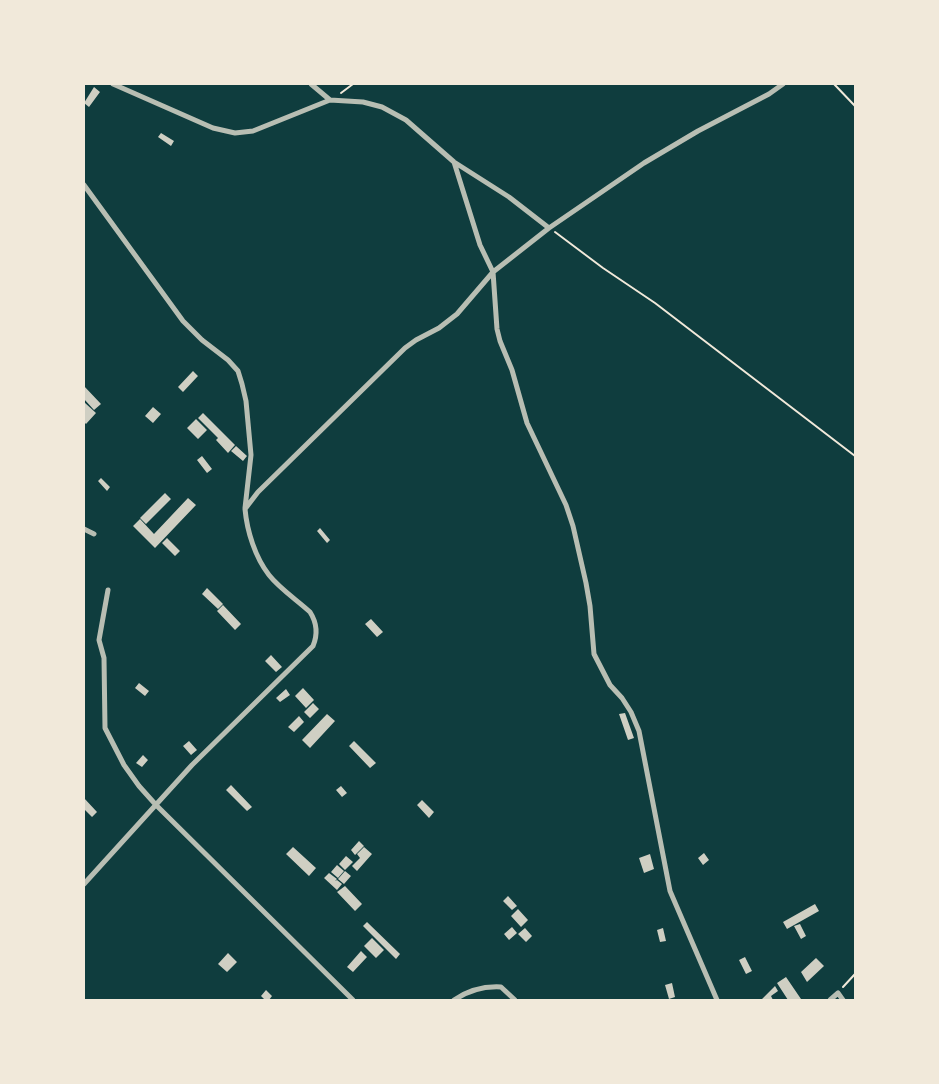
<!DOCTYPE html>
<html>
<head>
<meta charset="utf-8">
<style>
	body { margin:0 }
	#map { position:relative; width:939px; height:1084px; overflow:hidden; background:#0f3d3e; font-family:"Sofia Sans Condensed",sans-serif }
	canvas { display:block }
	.frame { position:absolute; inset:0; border:85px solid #f1e9da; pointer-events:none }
</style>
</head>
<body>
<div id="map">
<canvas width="939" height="1084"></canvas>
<div class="frame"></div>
</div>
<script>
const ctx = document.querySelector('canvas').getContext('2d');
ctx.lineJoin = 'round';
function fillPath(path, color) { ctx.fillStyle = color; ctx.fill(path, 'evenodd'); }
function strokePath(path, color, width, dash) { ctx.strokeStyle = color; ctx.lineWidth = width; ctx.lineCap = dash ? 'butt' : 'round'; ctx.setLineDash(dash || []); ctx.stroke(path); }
fillPath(new Path2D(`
	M94 87 100 92 89 107 84 103Z
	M161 133 174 141 171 146 158 137Z
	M193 371 198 376 183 392 178 387Z
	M84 386 101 404 94 410 84 399Z
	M84 402 96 413 86 424 84 422Z
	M153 407 161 414 153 423 145 416Z
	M203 413 235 445 228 453 216 440 218 438 198 418Z
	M196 419 207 430 198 439 187 428Z
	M236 446 247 456 243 461 231 451Z
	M202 456 212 469 207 473 197 460Z
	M101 478 110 487 107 491 98 481Z
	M165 493 171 499 146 524 140 518Z
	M188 498 196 505 155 548 133 526 140 519 154 534Z
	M320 528 330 540 327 543 317 531Z
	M167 538 180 551 175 556 162 543Z
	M207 588 223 604 218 609 202 594Z
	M223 605 241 624 235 630 217 611Z
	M371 619 383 632 377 637 365 624Z
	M271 655 282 667 276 672 265 661Z
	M139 683 149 691 145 696 135 688Z
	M303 688 314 700 306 708 295 696Z
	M286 689 290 695 280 702 276 698Z
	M313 703 319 709 310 718 304 712Z
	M625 713 634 738 628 740 619 714Z
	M327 714 335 721 310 748 302 740Z
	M299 716 304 722 294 732 288 727Z
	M189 741 197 750 191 755 183 746Z
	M354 741 376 763 370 768 349 746Z
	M143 755 148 760 142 767 136 763Z
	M231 785 252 807 247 811 226 790Z
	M341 786 347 793 342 797 336 790Z
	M84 798 97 812 92 817 84 809Z
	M422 800 434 812 429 818 417 805Z
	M359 841 364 846 355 855 351 850Z
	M293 847 316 868 309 876 286 854Z
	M364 847 372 854 357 871 352 866 360 858 357 854Z
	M704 853 709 860 703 865 698 858Z
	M650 854 654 869 644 873 639 858Z
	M346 856 353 862 345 870 339 864Z
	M337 865 344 871 338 878 331 872Z
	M345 871 351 876 344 884 338 879Z
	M329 873 337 879 335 881 337 880 342 884 337 890 324 878Z
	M345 886 362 904 355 911 337 892Z
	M508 896 517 906 512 910 503 901Z
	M815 904 819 911 787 929 783 922Z
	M518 909 528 920 521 927 511 916Z
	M367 922 400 954 396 959 363 926Z
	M800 924 806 936 801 939 794 926Z
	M512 927 517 933 509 940 504 934Z
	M525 928 532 936 526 942 518 934Z
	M663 928 666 941 660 942 657 930Z
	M372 938 384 950 376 958 364 946Z
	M361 951 367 957 353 972 347 967Z
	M228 953 237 962 227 972 218 964Z
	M745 957 752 971 746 974 739 960Z
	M816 958 824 966 807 982 801 972Z
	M786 977 801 999 799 1000H788L777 983Z
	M672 983 675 997 669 999 665 985Z
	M775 986 778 991 771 996 773 1000H761Z
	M266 990 272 996 269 1000H265L261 996Z`), '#cfcfc3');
strokePath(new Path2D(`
	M834 84 855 106
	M341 93 353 84
	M555 232 603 268 655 303 855 456
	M843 987 855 974`), '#f1e9da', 2);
strokePath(new Path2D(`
	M113 84 213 128 235 133 253 131 330 100 363 102 382 107 406 120 454 162 509 197 549 228
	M311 84 330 100
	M454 162 480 245 493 272 497 329 500 341 512 370 527 423 566 505 573 526 586 583 590 606 594 654 610 685 622 698 631 712 639 731 670 891 717 1000
	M84 185 183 321 202 340 228 360 238 371 242 384 246 401 251 455 245 508
	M84 529 94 534
	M108 590 99 640 104 658 105 728 124 765 139 786 156 805 353 1000
	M84 884 192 765 313 646C318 634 317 623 310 612 297 600 280 589 269 575 255 557 247 531 245 509L258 492 405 348 416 340 439 328 457 314 493 272 549 228 644 163 698 131 769 94 783 84
	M454 1000C469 990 483 986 501 987L515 1000
	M830 1000 838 993 843 1000`), '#b8beb3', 5);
</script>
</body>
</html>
